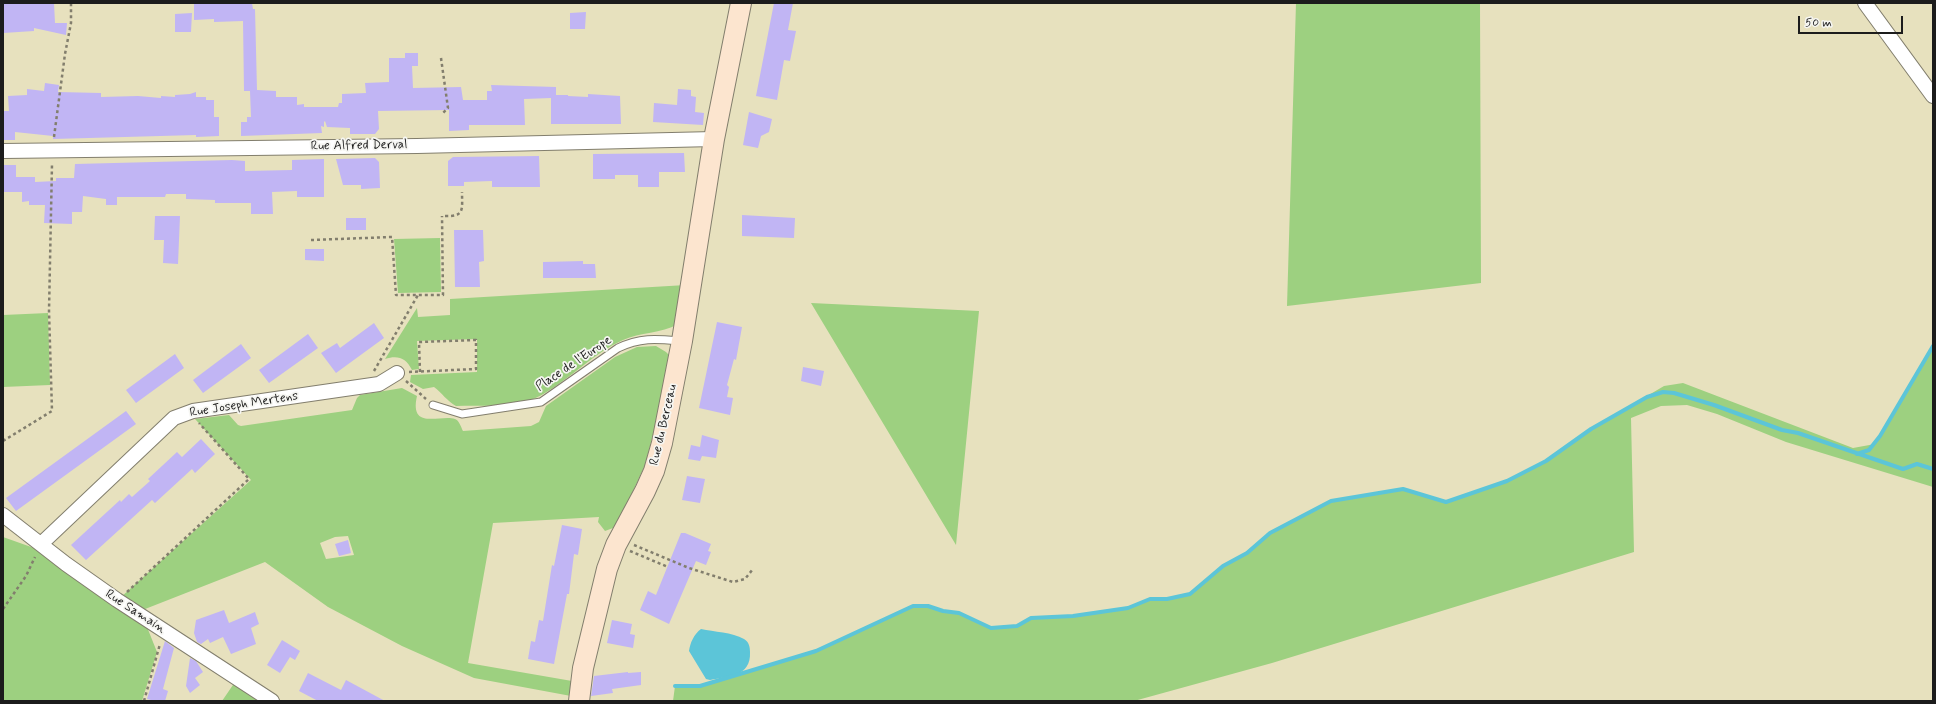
<!DOCTYPE html>
<html>
<head>
<meta charset="utf-8">
<style>
	body { margin:0 }
	#map { position:relative; width:1936px; height:704px; overflow:hidden; background:#e7e1be; font-family:Mynerve,sans-serif }
	canvas { display:block }
	.frame { position:absolute; inset:0; border:4px solid #1c1c1c; pointer-events:none }
	.scale { position:absolute; left:1798px; top:16px; width:105px; height:18px; box-sizing:border-box; border:2px solid #1c1c1c; border-top:0; padding-left:5px; font-size:12px; line-height:14px; white-space:nowrap; color:#1c1c1c; -webkit-text-stroke:3px #f6f6f2; paint-order:stroke }
</style>
</head>
<body>
<div id="map">
<canvas width="1936" height="704"></canvas>
<div class="frame"></div>
<div class="scale">50 m</div>
</div>
<script>
const ctx = document.querySelector('canvas').getContext('2d');
ctx.lineJoin = 'round';
function fillPath(path, color) { ctx.fillStyle = color; ctx.fill(path, 'evenodd'); }
function strokePath(path, color, width, dash) { ctx.strokeStyle = color; ctx.lineWidth = width; ctx.lineCap = dash ? 'butt' : 'round'; ctx.setLineDash(dash || []); ctx.stroke(path); }
function drawText(font, color, halo, rows, align = 'center') {
  ctx.font = font + ' Mynerve,sans-serif'; ctx.lineWidth = 3.5; ctx.setLineDash([]); ctx.textBaseline = 'middle'; ctx.strokeStyle = halo; ctx.fillStyle = color; for (const [text, x, y, turn = 0] of rows) {
    ctx.save(); ctx.translate(x, y); ctx.rotate((+turn || 0) * Math.PI / 180); ctx.textAlign = isNaN(turn) ? turn : align; if (halo) ctx.strokeText(text, 0, 0); ctx.fillText(text, 0, 0); ctx.restore();
  }
}
fillPath(new Path2D(`
	M1296 3H1480L1481 283 1287 306Z
	M440 238 441 292 398 293 394 239Z
	M686 285 678 324C661 334 640 332 623 340 594 353 572 377 545 393 520 409 484 405 456 406 447 401 442 393 434 387L423 389 410 382 411 375 477 372V339L417 341 419 369 412 370C406 358 398 355 385 359L417 308 418 317 450 315V299Z
	M811 303 979 311 956 545Z
	M48 313 50 385 3 387V315Z
	M1933 345V487L1786 442 1717 414 1687 405 1661 406 1631 418 1634 552 1272 663 1134 701H673L675 686H700L816 651 913 606H928L943 611 959 613 992 628 1016 626 1031 618 1073 616 1128 608 1150 599H1167L1190 594 1223 566 1247 553 1270 533 1331 501 1403 489 1446 502 1476 492 1507 481 1546 461 1591 429 1664 386 1683 383 1853 448 1875 444Z
	M656 346 666 352 673 359 645 465 622 515 613 528 605 531 598 522 599 517 493 523 468 663 572 681 571 696 474 678 402 646 328 607 265 562 140 611 120 598 251 480 195 419 229 415 238 425 241 426 352 410 357 398 360 395 402 388 417 396C409 431 441 414 455 419 459 420 461 427 463 431L531 426 539 422 546 406 615 357 637 347ZM348 536 354 555 326 559 320 543 335 537Z
	M3 537 34 548 147 627 157 652 142 701H3Z
	M235 682 264 701H222Z`), '#9dd080');
fillPath(new Path2D(`
	M701 629C714 632 732 632 744 639 749 642 750 647 750 652 751 677 729 676 710 680L706 679 689 651C690 643 694 634 701 629Z`), '#5cc5d8');
strokePath(new Path2D(`
	M1857 454 1869 450 1880 436 1933 346
	M675 686H700L816 651 913 606H928L943 611 959 613 991 628 1017 626 1031 618 1073 616 1128 608 1150 599H1167L1190 594 1223 566 1247 553 1270 533 1331 501 1403 489 1446 502 1507 481 1546 461 1591 429 1647 397 1663 392 1674 393 1714 405 1782 430 1798 433 1903 469 1917 464 1933 469`), '#5cc5d8', 4);
fillPath(new Path2D(`
	M3 3H54L55 23H67L66 35 34 28V31L3 33Z
	M194 3H252L253 9H255L257 90 276 91V97H297V105L304 104V107H338L339 103H342V94L366 93 365 83 389 82V58H405V53H418V66H412L413 88 461 87 463 100H487V91H492L491 85 556 87V95H568V96L588 97V94L620 96 621 124H551V98L524 99 525 125H469V130L449 131V110L378 111 379 129 375 134H350V128L327 127 325 121 324 122V127L321 126 322 133 241 136V122H247V117H251L250 91H244L243 21 214 22V19L194 20Z
	M774 3H793L788 30 796 31 790 61 784 60 777 100 756 96Z
	M586 12 585 29H570V13Z
	M192 13 191 32H175V14Z
	M45 83 59 85 58 92 101 93V97L138 96 161 98V96L175 97V95L190 94 196 92V97H206V100H214V117H219V136L196 137V135L53 139V136L15 132V140H3V111H9L8 96 27 95V89L44 91Z
	M678 89 691 90V96L696 97 695 112 704 113 703 125 653 122 654 103 677 105Z
	M749 112 772 119 769 132 761 136 758 148 743 145Z
	M684 153 685 172H659V187H638V175H615V179H593V154Z
	M539 156 540 187H492V181L464 182V186H448V161L453 157Z
	M375 158 379 162 380 188 361 189V185H343L336 159Z
	M324 159V197H297V191L272 192 273 214H251V203H215V200L186 199V194H166L165 197H117V205H106V199L83 196 82 212H72V224L44 223 45 205H29V201L22 202V192H3V165H16V177H35V182L56 181V178H74L75 164 232 160 245 161V171L292 170V160Z
	M742 215 795 218 794 238 742 236Z
	M155 216H180L178 264 163 263 164 240H154Z
	M346 218H366V230H346Z
	M454 230H483L484 261 479 262 480 287H455Z
	M305 249H324V261L305 260Z
	M583 261V264H595L596 278H543V262Z
	M717 322 742 327 736 360 734 359 727 385 729 387 727 397 733 398 730 415 699 408Z
	M374 323 384 338 336 373 321 353 337 343 340 348Z
	M308 334 318 348 269 383 259 370Z
	M241 344 251 358 203 393 193 380Z
	M175 354 184 368 136 403 126 390Z
	M803 367 824 371 821 386 801 381Z
	M126 411 136 424 16 511 6 498Z
	M702 435 719 440 716 458 702 456 700 461 688 459 691 445 700 447Z
	M201 439 215 454 195 473 192 469 155 503 152 500 86 560 71 545 120 500 121 502 129 494 132 497 150 481 148 479 177 452 182 457Z
	M687 476 705 479 700 503 682 500Z
	M562 525 582 529 578 555 574 554 569 594H567L554 664 528 659 531 641 535 642 539 620 543 621 552 565 554 566Z
	M681 533H685L711 544 708 551 711 552 706 565 696 561 669 624 640 610 648 591 656 595Z
	M348 540 351 553 339 556 335 544Z
	M224 610 229 623 255 612 259 624 251 628 256 644 231 654 223 637 210 643 208 639 201 644 197 642 194 633 196 620Z
	M612 620 632 624 630 634 635 635 633 648 607 643Z
	M282 640 300 651 295 660 290 657 280 673 267 665Z
	M165 641 174 648 163 689 168 691 165 701H155L147 699Z
	M190 658 196 661 203 672 195 678 200 685 190 693 186 686Z
	M628 672V673L641 672V685L612 689 613 693 591 696 594 676Z
	M308 673 341 690 346 680 385 701H318L299 691Z`), '#c1b5f4');
const lane = new Path2D(`
	M433 405 462 414 541 402 618 348C641 337 657 339 681 341`);
const street = new Path2D(`
	M1865 3 1933 96
	M3 151 417 146 714 139
	M3 515 66 564 117 600 272 701
	M41 544 174 418 193 411 379 384 397 373`);
const secondary = new Path2D(`
	M579 701 583 668 607 569 616 545 645 491 654 471 662 443 682 341 714 139 741 3`);
strokePath(lane, '#827e6d', 9);
strokePath(street, '#827e6d', 16);
strokePath(secondary, '#827e6d', 22);
strokePath(new Path2D(`
	M441 58 448 108 443 113
	M54 137 65 54 71 23V3
	M445 216C465 217 462 209 462 192
	M311 240 392 237 396 295H443L442 216
	M374 371 418 295
	M409 372 476 369V340L419 342 420 372
	M406 381 426 399
	M3 441 52 411 49 311 52 164
	M634 545 689 568 733 582 745 579 753 569
	M630 551 668 567
	M127 592 249 479 199 423
	M3 609 26 576 35 557
	M144 701 160 644`), '#827e6d', 2.5, [3, 3]);
strokePath(lane, '#fff', 7);
strokePath(street, '#fff', 14);
strokePath(secondary, '#fce5cf', 20);
drawText('13px', '#1c1c1c', '#f6f6f2', [
	["Rue Alfred Derval",359,146,-1],
	["Place de l'Europe",574,364,-34],
	["Rue Joseph Mertens",244,405,-9],
	["Rue du Berceau",664,425,-77],
	["Rue Samain",135,612,33]
]);
</script>
</body>
</html>
